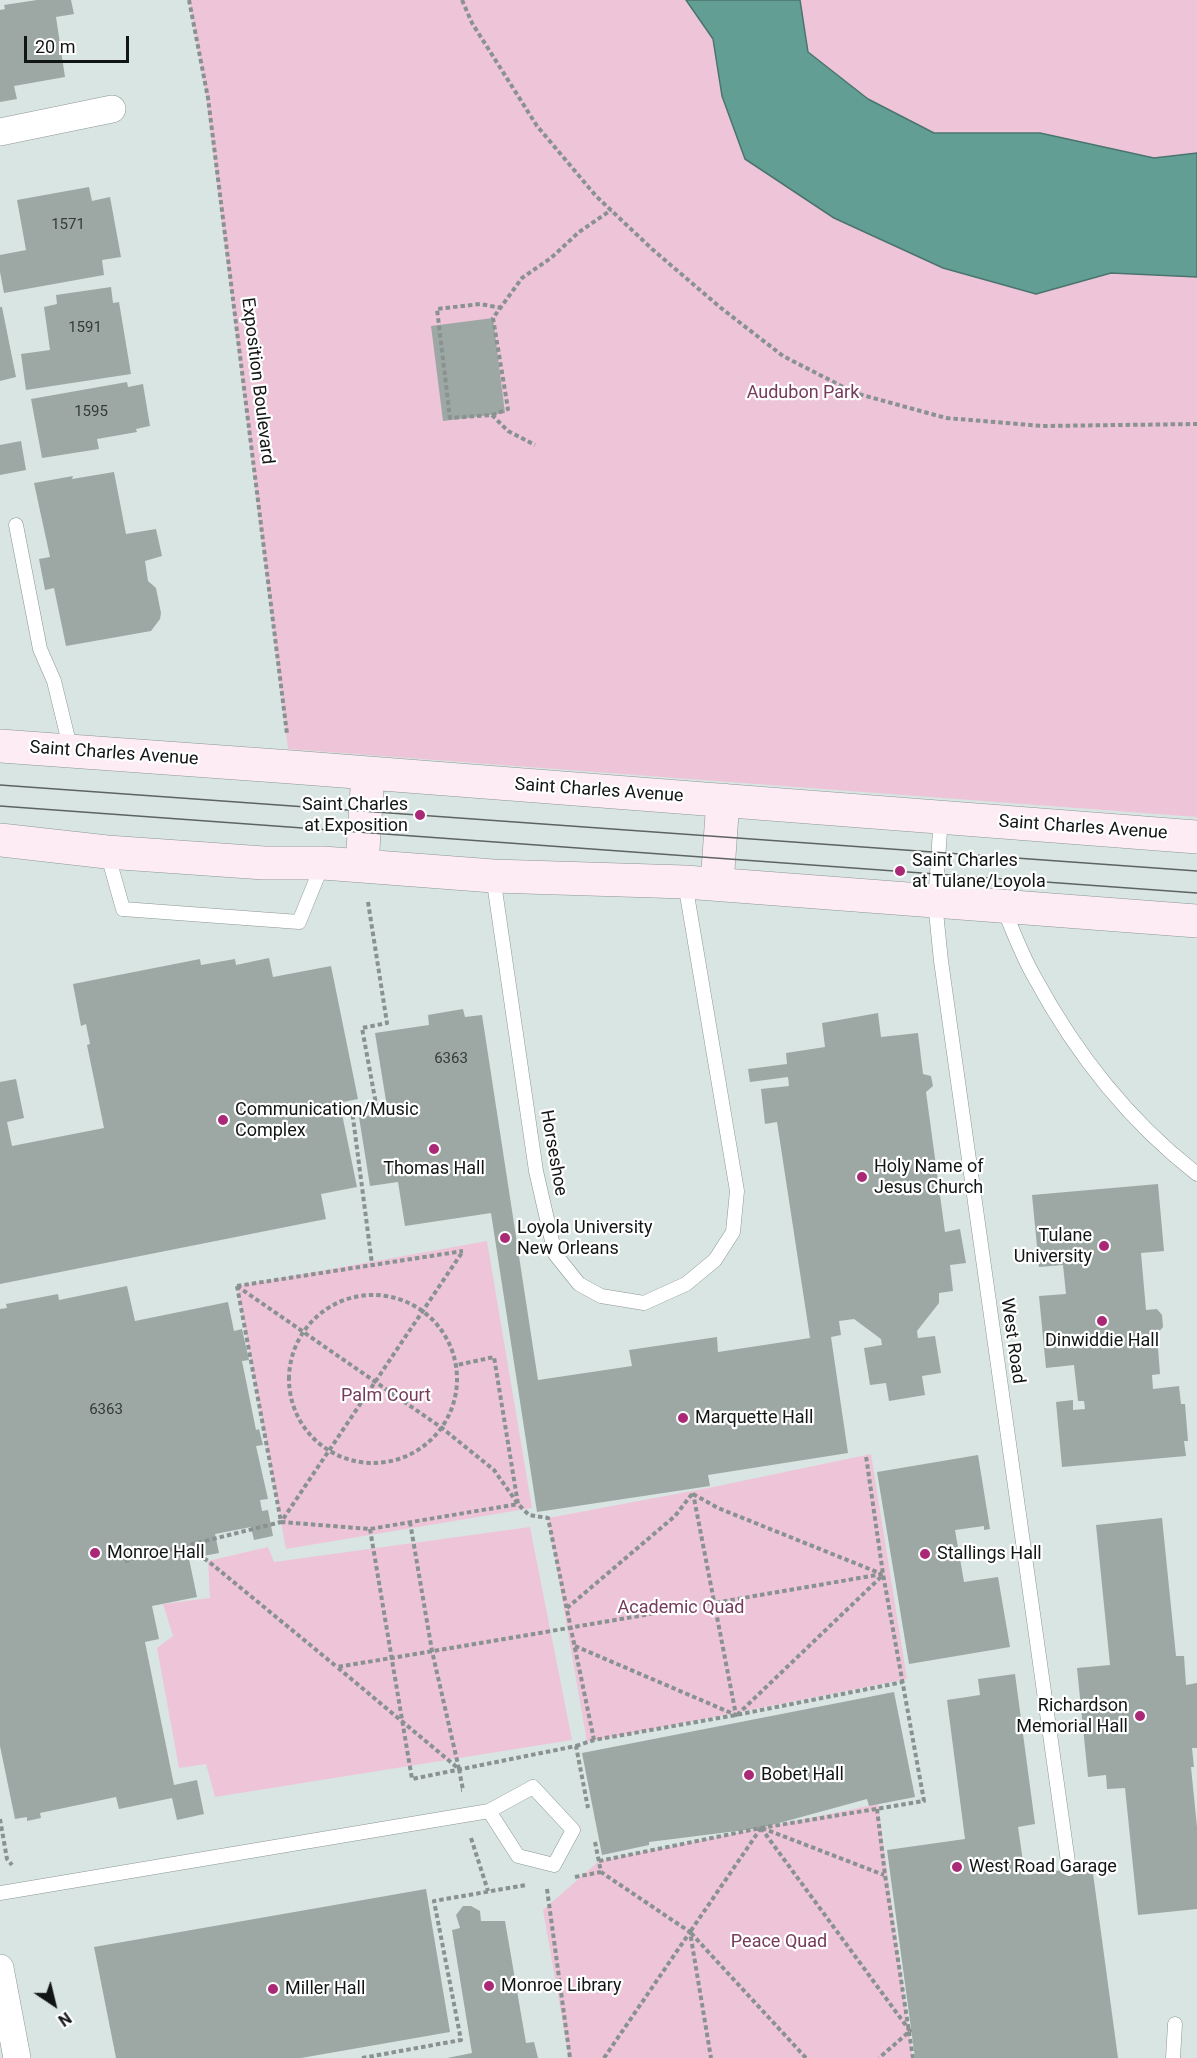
<!DOCTYPE html>
<html>
<head>
<meta charset="utf-8">
<style>
	body { margin:0 }
	#map { position:relative; width:1197px; height:2058px; overflow:hidden; background:#d9e5e2; font-family:Roboto,sans-serif }
	canvas { display:block }
	.north { position:absolute; left:24px; top:1974px; width:60px; height:60px; -webkit-text-stroke:4px #fff; paint-order:stroke; rotate:145deg; font-size:16px; font-weight:700; line-height:24px; text-align:center; color:#111514 }
	.north::after { content:''; display:block; margin:auto; width:21px; height:27px; background:#111514; clip-path:polygon(50% 0,100% 100%,50% 72%,0 100%) }
	.scale { position:absolute; left:24px; top:36px; width:105px; height:27px; box-sizing:border-box; border:3px solid #111514; border-top:0; padding-left:8px; font-size:18px; line-height:21px; white-space:nowrap; color:#111514; -webkit-text-stroke:4px #fff; paint-order:stroke }
</style>
</head>
<body>
<div id="map">
<canvas width="1197" height="2058"></canvas>
<div class="north">N</div>
<div class="scale">20 m</div>
</div>
<script>
const ctx = document.querySelector('canvas').getContext('2d');
ctx.lineJoin = 'round';
function fillPath(path, color) { ctx.fillStyle = color; ctx.fill(path, 'evenodd'); }
function strokePath(path, color, width, dash) { ctx.strokeStyle = color; ctx.lineWidth = width; ctx.lineCap = dash ? 'butt' : 'round'; ctx.setLineDash(dash || []); ctx.stroke(path); }
function drawText(font, color, halo, rows, align = 'center') {
  ctx.font = font + ' Roboto,sans-serif'; ctx.lineWidth = 4.5; ctx.setLineDash([]); ctx.textBaseline = 'middle'; ctx.strokeStyle = halo; ctx.fillStyle = color; for (const [text, x, y, turn = 0] of rows) {
    ctx.save(); ctx.translate(x, y); ctx.rotate((+turn || 0) * Math.PI / 180); ctx.textAlign = isNaN(turn) ? turn : align; if (halo) ctx.strokeText(text, 0, 0); ctx.fillText(text, 0, 0); ctx.restore();
  }
}
fillPath(new Path2D(`
	M189 0H1197V817L288 749 205 88Z
	M487 1241 532 1508 286 1549 237 1286Z
	M871 1454 907 1679 587 1742 548 1518 713 1487Z
	M530 1527 572 1740 215 1797 206 1764 179 1768 157 1648 173 1636 163 1604 210 1598 208 1561 268 1547 274 1562Z
	M878 1804 913 2058H569L543 1910 599 1861Z`), '#eec5d8');
const water = new Path2D(`
	M686 0H800L808 52 868 99 934 133H1040L1154 158 1197 153V277L1111 273 1036 294 943 268 834 218 745 159 722 96 713 39Z`);
fillPath(water, '#639e95');
strokePath(water, '#4a756e', 1.5);
fillPath(new Path2D(`
	M37 0H71L74 14 56 17 65 77 14 86 17 99 0 102V10L5 9 4 5Z
	M89 187 92 201 110 197 121 257 102 260 104 275 4 293 0 272V255L26 250 17 200Z
	M111 287 113 303 119 302 131 374 26 390 21 354 50 350 44 307 57 304 56 295Z
	M0 307H2L16 377 0 381Z
	M493 318 505 413 443 421 431 326Z
	M127 382 128 387 143 384 150 426 136 429 137 432 97 439 99 449 42 458 31 399Z
	M21 441 26 470 0 475V445Z
	M114 472 126 534 156 529 162 556 145 561 148 581 156 588 161 613 160 619 151 631 66 646 54 588 45 590 39 559 50 557 34 483 73 476 72 479Z
	M269 958 273 977 331 966 358 1099 328 1105 331 1116 342 1114 357 1187 321 1194 326 1219 0 1284V1082L16 1079 24 1118 7 1122 12 1146 104 1128 87 1045 90 1044 86 1024 81 1026 73 984 200 959 201 965 235 959 236 965Z
	M463 1009 465 1017 482 1015 538 1380 632 1366 629 1350 717 1337 718 1352 810 1338 777 1122 765 1124 761 1089 789 1086 788 1077 750 1082 748 1069 787 1064 786 1053 825 1047 822 1023 878 1013 881 1037 918 1033 923 1074 931 1076 933 1086 926 1092 945 1232 960 1229 966 1263 950 1265 953 1291 939 1293V1303L917 1331 918 1338 935 1336 941 1373 922 1376 925 1395 889 1401 886 1383 870 1385 864 1348 882 1345 881 1339 854 1319 839 1321 841 1335 831 1337 848 1453 708 1475 710 1486 537 1512 491 1213 405 1226 398 1182 370 1186 359 1117 388 1113 375 1033 429 1025 428 1015Z
	M1158 1184 1164 1251 1141 1253 1146 1310 1157 1309 1162 1315 1163 1327 1157 1334 1160 1374 1152 1375 1153 1389 1179 1386 1181 1404H1185L1188 1441H1184L1186 1456 1062 1467 1056 1402 1073 1400V1410L1085 1409 1084 1401H1078L1074 1365 1046 1368 1039 1296 1066 1294 1063 1265 1039 1267 1032 1195Z
	M127 1286 135 1321 228 1302 234 1331 242 1329 249 1360 242 1361 256 1430 259 1429 263 1445 256 1446 268 1499 260 1500 262 1511 268 1510 273 1536 254 1540 251 1527 215 1534 219 1553 203 1556 202 1551 188 1554 197 1597 152 1606 159 1639 145 1642 174 1785 197 1780 204 1814 177 1820 172 1798 119 1809 116 1797 40 1813 41 1818 27 1821V1817L15 1819 0 1746V1309L7 1308 6 1304 58 1294 59 1300Z
	M978 1455 990 1529 984 1530V1526L955 1530 964 1582 998 1577 1010 1647 909 1664 877 1472Z
	M1162 1518 1176 1656H1184L1186 1685 1197 1683V1748H1192L1194 1767H1191L1197 1827V1909L1138 1915 1125 1788 1107 1789 1106 1775 1088 1777 1077 1668 1110 1665 1096 1525Z
	M1015 1674 1035 1824 1018 1827 1025 1875 1092 1866 1118 2058H915L887 1850 965 1839 947 1700 980 1695 978 1679Z
	M894 1692 915 1797 869 1806 867 1799 761 1828 649 1842V1845L602 1855 582 1753Z
	M426 1889 450 2032 301 2058H116L94 1947Z
	M463 1906H471L480 1911 481 1921H505L526 2043 534 2042 538 2058H447L472 2053 452 1930 460 1928 456 1915Z`), '#9da8a5');
const service = new Path2D(`
	M16 525 40 649 54 681 71 751
	M941 817 935 902 941 961 1069 1869
	M107 852 123 909 299 922 323 863
	M493 876 536 1171 555 1254 579 1284 601 1296 644 1303 686 1284 715 1260 733 1232 737 1191 685 883
	M1003 907C1013 931 1022 956 1035 978 1076 1054 1129 1121 1197 1174
	M0 1893 489 1811 533 1787 573 1830 554 1865 518 1856 489 1811
	M1173 2058 1175 2024`);
const minor = new Path2D(`
	M0 132 112 109
	M0 1968 17 2058`);
const secondary = new Path2D(`
	M0 746 291 767 1197 837
	M0 840 107 852 264 863H323L493 876 685 882 1197 921
	M362 865 368 773
	M717 884 723 800`);
strokePath(service, '#8b9694', 15);
strokePath(minor, '#8b9694', 28);
strokePath(secondary, '#8b9694', 34);
strokePath(new Path2D(`
	M189 0 208 98 287 734
	M462 0 472 23 537 126 596 196 652 249 721 308 783 356 855 393 946 418 1042 426 1197 424
	M502 308 480 304 437 309 450 418 492 415 508 409 493 318 522 278 551 258 579 232 611 210
	M492 415 508 431 535 445
	M368 902 387 1023 362 1028 376 1104 352 1110 372 1264
	M237 1286 281 1522 370 1529 518 1504 494 1357 457 1365
	M237 1286 442 1428 494 1470 518 1504 529 1515 548 1518 594 1740
	M237 1286 463 1251
	M289 1379a84 84 0 1 1 168 0a84 84 0 1 1-168 0Z
	M693 1494 718 1508 882 1574
	M410 1522 432 1651 459 1769 337 1667C519 1637 701 1605 883 1574
	M370 1529 412 1779 576 1746 588 1808
	M185 1546 208 1561 337 1667
	M125 1561 281 1522 463 1251
	M567 1608 675 1516 692 1494
	M575 1646 736 1715 693 1493
	M737 1715 883 1575
	M576 1746 594 1740 736 1715 903 1682
	M459 1769 463 1790H461
	M877 1809 885 1875 913 2058
	M0 1819 7 1859 12 1865
	M761 1828 690 1932 806 2058
	M761 1828 910 2031 879 2058
	M762 1828 884 1875
	M471 1838 488 1891
	M595 1842 601 1872 690 1932 711 2058
	M599 1861 761 1828 924 1801 883 1574 866 1456
	M575 1877 601 1872
	M547 1889 570 2058
	M362 2058 461 2040 434 1901 526 1885
	M604 2058 690 1932`), '#899290', 4, [4.5, 3]);
strokePath(service, '#fff', 14);
strokePath(minor, '#fff', 27);
strokePath(secondary, '#fdecf4', 33);
strokePath(new Path2D(`
	M0 785 1197 871
	M0 806 1197 893`), '#5c6361', 1.5);
for (const [x, y, r, color] of [
	[420,815,6,"#aa2976"],
	[900,871,6,"#aa2976"],
	[223,1120,6,"#aa2976"],
	[434,1149,6,"#aa2976"],
	[862,1177,6,"#aa2976"],
	[505,1238,6,"#aa2976"],
	[1104,1246,6,"#aa2976"],
	[1102,1321,6,"#aa2976"],
	[683,1418,6,"#aa2976"],
	[95,1553,6,"#aa2976"],
	[925,1554,6,"#aa2976"],
	[1140,1716,6,"#aa2976"],
	[749,1775,6,"#aa2976"],
	[957,1867,6,"#aa2976"],
	[489,1986,6,"#aa2976"],
	[273,1989,6,"#aa2976"]
]) { const dot = new Path2D(); dot.arc(x, y, r, 0, 2 * Math.PI); ctx.fillStyle = color; ctx.fill(dot); strokePath(dot, '#fff', 2); }
drawText('15px', '#343a38', null, [
	["1571",68,225],
	["1591",85,328],
	["1595",91,412],
	["6363",451,1059],
	["6363",106,1410]
]);
drawText('18px', '#111514', '#fff', [
	["Exposition Boulevard",257,381,83],
	["Saint Charles Avenue",114,754,4],
	["Saint Charles Avenue",599,791,4],
	["Saint Charles Avenue",1083,828,4],
	["Horseshoe",553,1153,80],
	["West Road",1012,1341,82]
]);
drawText('18px', '#763a5a', '#fff', [
	["Audubon Park",803,393],
	["Palm Court",386,1396],
	["Academic Quad",681,1608],
	["Peace Quad",779,1942]
]);
drawText('18px', '#111514', '#fff', [
	["Saint Charles",408,805,"right"],
	["at Exposition",408,826,"right"],
	["Saint Charles",912,861],
	["at Tulane/Loyola",912,882],
	["Communication/Music",235,1110],
	["Complex",235,1131],
	["Holy Name of",874,1167],
	["Jesus Church",874,1188],
	["Thomas Hall",434,1169,"center"],
	["Loyola University",517,1228],
	["New Orleans",517,1249],
	["Tulane",1092,1236,"right"],
	["University",1092,1257,"right"],
	["Dinwiddie Hall",1102,1341,"center"],
	["Marquette Hall",695,1418],
	["Monroe Hall",107,1553],
	["Stallings Hall",937,1554],
	["Richardson",1128,1706,"right"],
	["Memorial Hall",1128,1727,"right"],
	["Bobet Hall",761,1775],
	["West Road Garage",969,1867],
	["Monroe Library",501,1986],
	["Miller Hall",285,1989]
], 'left');
</script>
</body>
</html>
